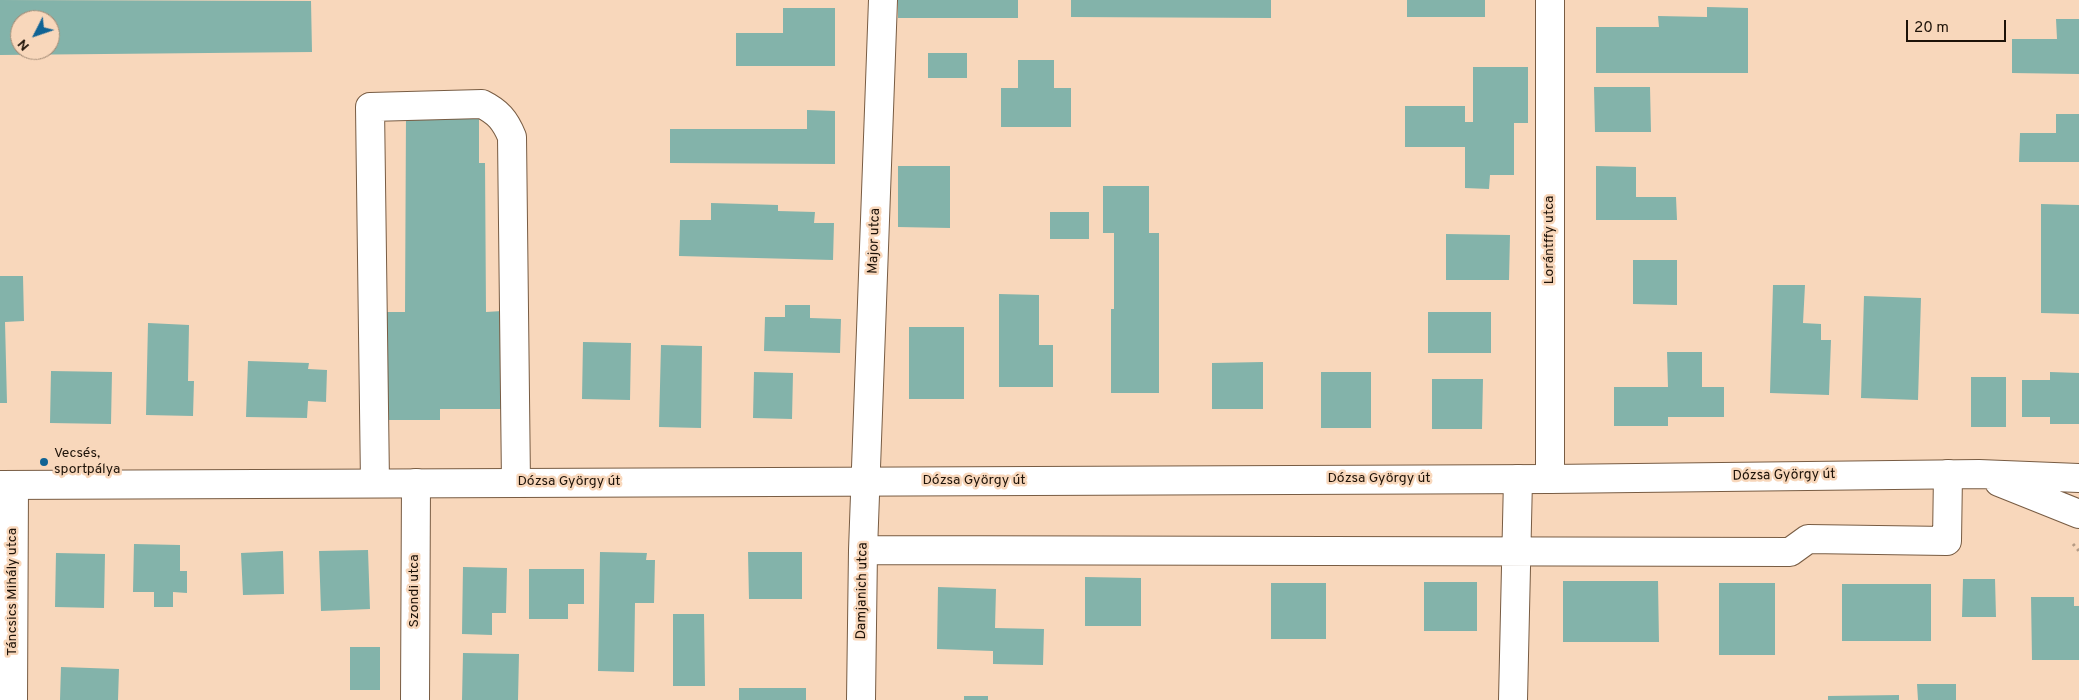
<!DOCTYPE html>
<html>
<head>
<meta charset="utf-8">
<style>
	body { margin:0 }
	#map { position:relative; width:2079px; height:700px; overflow:hidden; background:#f8d7bb; font-family:Overpass,sans-serif }
	canvas { display:block }
	.north { position:absolute; left:10px; top:10px; width:50px; height:50px; box-sizing:border-box; background:#f8d7bb; border:1px solid #a08873; border-radius:50%; rotate:229deg; font-size:14px; font-weight:700; line-height:20px; text-align:center; color:#1d1208 }
	.north::after { content:''; display:block; margin:auto; width:18px; height:22px; background:#106394; clip-path:polygon(50% 0,100% 100%,50% 72%,0 100%) }
	.scale { position:absolute; left:1906px; top:20px; width:100px; height:22px; box-sizing:border-box; border:2px solid #1d1208; border-top:0; padding-left:6px; font-size:15px; line-height:18px; white-space:nowrap; color:#1d1208; -webkit-text-stroke:4px #f8d7bb; paint-order:stroke }
</style>
</head>
<body>
<div id="map">
<canvas width="2079" height="700"></canvas>
<div class="north">N</div>
<div class="scale">20 m</div>
</div>
<script>
const ctx = document.querySelector('canvas').getContext('2d');
ctx.lineJoin = 'round';
function fillPath(path, color) { ctx.fillStyle = color; ctx.fill(path, 'evenodd'); }
function strokePath(path, color, width, dash) { ctx.strokeStyle = color; ctx.lineWidth = width; ctx.lineCap = dash ? 'butt' : 'round'; ctx.setLineDash(dash || []); ctx.stroke(path); }
function drawText(font, color, halo, rows, align = 'center') {
  ctx.font = font + ' Overpass,sans-serif'; ctx.lineWidth = 5; ctx.setLineDash([]); ctx.textBaseline = 'middle'; ctx.strokeStyle = halo; ctx.fillStyle = color; for (const [text, x, y, turn = 0] of rows) {
    ctx.save(); ctx.translate(x, y); ctx.rotate((+turn || 0) * Math.PI / 180); ctx.textAlign = isNaN(turn) ? turn : align; if (halo) ctx.strokeText(text, 0, 0); ctx.fillText(text, 0, 0); ctx.restore();
  }
}
fillPath(new Path2D(`
	M0 0 311 1 312 52 0 55ZM20 20H50V50H20Z
	M898 0H1018V18H898Z
	M1071 0H1271V18L1071 17Z
	M1407 0H1485V17H1407Z
	M1707 7 1748 8V73H1596V27H1659L1658 16 1707 17Z
	M783 8H835V66H736V33H783Z
	M2056 19H2079V74L2012 73V39H2057Z
	M928 53H967V78H928Z
	M1018 60H1054V88H1071V127H1001V88H1018Z
	M1473 67H1528V123H1514V175H1490L1489 189 1465 188V147H1405V106H1465V122H1473Z
	M1594 87H1650L1651 132H1595Z
	M807 110 835 111V164L670 163V129H807Z
	M2056 114H2079V162H2019L2020 133H2056Z
	M406 115H479V163H485L486 312 502 311 503 409H440V420H383L382 312H405Z
	M898 166H950V228L898 227Z
	M1596 166 1636 167V197H1676L1677 220H1596Z
	M1103 186H1149V233H1159V393H1111V309H1114V233H1103Z
	M711 203 778 205V211L815 212 814 223H834L833 260 679 256 680 220H711Z
	M2041 204 2079 205V314L2041 313Z
	M1050 212H1089V239H1050Z
	M1446 234 1510 235 1509 280H1446Z
	M1633 260H1677V305L1633 304Z
	M0 276H23L24 321 5 322 7 403H0Z
	M1773 285H1805L1803 323 1821 324V340H1831L1829 395 1770 393Z
	M999 294 1039 295V345H1053V387H999Z
	M1864 296 1921 298 1918 400 1861 398Z
	M785 305H810V318L841 319 840 353 764 351 765 317H785Z
	M1428 312H1491V353H1428Z
	M148 323 189 325 188 381H194L193 416 146 415Z
	M909 327H964V399H909Z
	M583 342 631 343 630 400 582 399Z
	M661 345 702 346 701 428 659 427Z
	M1667 352H1702V387H1724V417H1668V426H1614V387H1668Z
	M248 361 309 363 308 369 327 370 326 402 308 401 307 418 246 417Z
	M1263 362V409H1212V363Z
	M51 371 112 372 111 424 50 423Z
	M754 372 793 373 792 419 753 418Z
	M1321 372H1371V428H1321Z
	M2050 372 2079 373V424H2050V417H2022V380H2050Z
	M1971 377H2006V427H1971Z
	M1432 379H1483L1482 429H1432Z
	M134 544 180 545V571H187V593L173 592V607H154V592H133Z
	M368 550 370 609 321 611 319 551Z
	M283 551 284 594 243 595 241 553Z
	M600 552 647 553 646 560H655L654 603H635L634 672 598 671Z
	M748 552H802V599H749Z
	M56 553 105 554 104 608 55 607Z
	M463 567 507 568 506 613H492V635L462 634Z
	M529 569H584V604H568V619H529Z
	M1085 577 1141 578V626H1085Z
	M1963 579H1995L1996 617H1962Z
	M1563 581H1658L1659 642H1563Z
	M1424 582H1477V631H1424Z
	M1271 583H1326V639H1271Z
	M1719 583H1775V655H1719Z
	M1842 584H1931V641H1842Z
	M938 587 996 589 995 628 1044 629 1043 665 993 664V651L937 649Z
	M2031 597H2074V606H2079V660H2032Z
	M673 614H704L705 686H673Z
	M350 647H380V690H350Z
	M463 653 519 654 518 700H462Z
	M61 667 119 669 118 700H60Z
	M1917 684H1956V700H1918Z
	M739 688H806V700H739Z
	M1899 695V700H1828V696Z
	M964 696H988V700H964Z`), '#83b3aa');
const minor = new Path2D(`
	M1550 479V0
	M375 483 370 107 482 104C498 112 505 120 512 137L516 483
	M863 550 1790 552 1808 539 1947 541 1948 474
	M13 700 14 485
	M415 700 416 483
	M861 700 863 550 883 0
	M1513 700 1518 479`);
const major = new Path2D(`
	M1999 482 2079 514
	M0 485 1550 479 1979 474 2079 478`);
strokePath(minor, '#785c43', 30);
strokePath(major, '#785c43', 30);
strokePath(new Path2D(`
	M2073 544 2079 551`), '#b59b85', 3, [2.5, 4]);
strokePath(minor, '#fff', 28);
strokePath(major, '#fff', 28);
for (const [x, y, r, color] of [
	[44,462,5,"#106394"]
]) { const dot = new Path2D(); dot.arc(x, y, r, 0, 2 * Math.PI); ctx.fillStyle = color; ctx.fill(dot); strokePath(dot, '#f8d7bb', 2); }
drawText('14px', '#1d1208', '#f8d7bb', [
	["Lorántffy utca",1550,240,-90],
	["Major utca",875,241,-88],
	["Dózsa György út",1784,476,-1],
	["Dózsa György út",1379,479],
	["Dózsa György út",974,481],
	["Dózsa György út",569,482],
	["Szondi utca",415,591,-90],
	["Damjanich utca",863,591,-89],
	["Táncsics Mihály utca",13,592,-90]
]);
drawText('14px', '#1d1208', '#f8d7bb', [
	["Vecsés,",54,454],
	["sportpálya",54,470]
], 'left');
</script>
</body>
</html>
